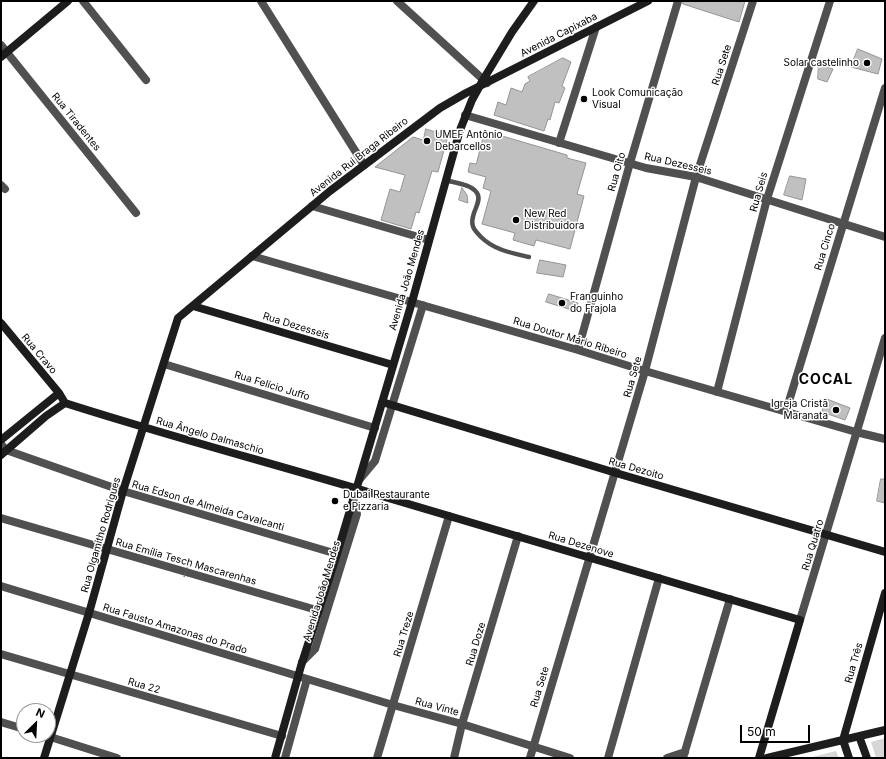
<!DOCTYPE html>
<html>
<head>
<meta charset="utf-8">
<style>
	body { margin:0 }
	#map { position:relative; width:886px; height:759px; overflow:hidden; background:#fff; font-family:Inter,sans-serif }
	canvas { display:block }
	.frame { position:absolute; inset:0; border:2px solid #000; pointer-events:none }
	.north { position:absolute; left:16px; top:703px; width:40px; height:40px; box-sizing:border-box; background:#fff; border:1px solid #999; border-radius:50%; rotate:24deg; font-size:11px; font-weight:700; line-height:16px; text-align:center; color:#000 }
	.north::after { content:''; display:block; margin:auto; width:14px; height:18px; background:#000; clip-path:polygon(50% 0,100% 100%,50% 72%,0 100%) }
	.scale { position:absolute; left:740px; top:725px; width:70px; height:18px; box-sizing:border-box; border:2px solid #000; border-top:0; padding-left:5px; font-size:12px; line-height:14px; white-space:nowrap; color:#000; -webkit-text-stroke:3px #fff; paint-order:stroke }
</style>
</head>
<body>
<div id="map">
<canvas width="886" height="759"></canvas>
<div class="frame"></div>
<div class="north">N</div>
<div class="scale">50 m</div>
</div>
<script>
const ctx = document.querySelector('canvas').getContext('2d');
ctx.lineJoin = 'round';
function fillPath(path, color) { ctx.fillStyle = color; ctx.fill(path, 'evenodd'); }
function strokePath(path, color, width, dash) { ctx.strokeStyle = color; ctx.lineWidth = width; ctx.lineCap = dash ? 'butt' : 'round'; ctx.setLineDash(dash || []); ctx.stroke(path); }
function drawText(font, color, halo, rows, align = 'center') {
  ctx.font = font + ' Inter,sans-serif'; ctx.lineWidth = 3; ctx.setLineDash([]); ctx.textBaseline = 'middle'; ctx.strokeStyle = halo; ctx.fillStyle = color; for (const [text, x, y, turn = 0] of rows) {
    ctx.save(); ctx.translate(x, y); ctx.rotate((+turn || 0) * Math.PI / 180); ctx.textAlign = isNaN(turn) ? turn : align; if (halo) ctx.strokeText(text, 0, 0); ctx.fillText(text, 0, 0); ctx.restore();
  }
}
fillPath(new Path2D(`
	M885 738V758H876L871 742Z
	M836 751 839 758H808Z`), '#d7d7d7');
const building = new Path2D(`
	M683 1H745L739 22 683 4Z
	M858 49 882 59 878 74 851 67Z
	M563 58 571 62 562 86 565 88 559 103 555 102 550 120 548 119 544 131 494 115 498 102 506 105 511 88 522 92 525 84 530 81 528 77Z
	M819 63 833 69 827 82 818 79Z
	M426 129 448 136 438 172 432 171 419 213 416 212 411 229 381 220 390 189 400 192 405 175 375 167 413 137 423 140Z
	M485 131 567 155V158L586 163 577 194 584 196 570 249 536 240 534 246 513 240 515 233 482 224 491 191 483 188 486 177 468 172 470 163 476 164Z
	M790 176 806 179 802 200 784 195Z
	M462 188 467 195 468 203 459 200Z
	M540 260 566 265 563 277 537 273Z
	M549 294 578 303 575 311 546 302Z
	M827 399 850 408 845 420 822 412Z
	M881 479H885V503L877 501Z`);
fillPath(building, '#c0c0c0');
strokePath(building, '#949494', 1);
strokePath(new Path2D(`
	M445 180C455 183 471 184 477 193 481 199 476 207 474 213 470 225 473 229 481 237 494 250 512 253 529 257`), '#505050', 4.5);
strokePath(new Path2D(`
	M83 1 146 80
	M261 1 364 165
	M397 1 487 83
	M1 45 136 213
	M465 115 646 168 696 177 885 237
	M559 143 596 27
	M1 185 5 189
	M312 206 429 240
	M252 256 578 350 645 371 856 432 885 439
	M578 350 630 163 678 1
	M164 364 375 428
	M717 392 767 199 830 1
	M786 411 885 88
	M1 444 6 450 123 491 337 554
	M360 479 375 461 423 305
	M1 518 320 611
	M1 586 393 705 462 724 570 758
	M800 620 885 338
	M1 654 282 736
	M302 662 315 649 357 514 353 499
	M1 722 24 729
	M44 735 117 758
	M285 758 307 679
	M377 758 449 516
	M454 758 462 724 518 536
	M530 758 645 371 696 177 753 1
	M608 758 659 578
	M667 758 685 752
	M683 758 730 599`), '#505050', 8);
strokePath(new Path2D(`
	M1 57 68 1
	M193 306 393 365
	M1 323 59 393 65 403C165 435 267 462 368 492 512 534 656 578 800 620L759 758
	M382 402 616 473 885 552
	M1 440 59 393
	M1 455 46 416 65 403
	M859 736 867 758
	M843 740 885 593
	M843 740 849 758
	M44 758 89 613 123 491 178 318 330 191 440 108 466 93 648 1
	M275 758 301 666 337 554 412 302 460 130 472 100 483 80 512 32 534 1
	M767 758 885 730`), '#1d1d1d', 8);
strokePath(new Path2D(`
	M184 577 188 566`), '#727272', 1.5, [1, 2]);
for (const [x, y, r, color] of [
	[867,63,4,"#000"],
	[584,99,4,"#000"],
	[427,141,4,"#000"],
	[516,220,4,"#000"],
	[562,303,4,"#000"],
	[836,410,4,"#000"],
	[335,501,4,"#000"]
]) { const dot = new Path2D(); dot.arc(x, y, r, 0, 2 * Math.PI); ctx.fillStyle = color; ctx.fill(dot); strokePath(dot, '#fff', 1.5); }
drawText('10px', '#000', '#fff', [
	["Avenida Capixaba",559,35,-27],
	["Rua Sete",722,65,-72],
	["Rua Tiradentes",76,122,51],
	["Avenida Rui Braga Ribeiro",359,157,-38],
	["Rua Dezesseis",678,164,13],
	["Rua Oito",617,172,-74],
	["Rua Seis",759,192,-74],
	["Rua Cinco",825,247,-73],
	["Avenida João Mendes",407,280,-74],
	["Rua Dezesseis",296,326,17],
	["Rua Doutor Mário Ribeiro",570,338,17],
	["Rua Cravo",39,354,50],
	["Rua Sete",633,377,-74],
	["Rua Felício Juffo",272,386,17],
	["Rua Ângelo Dalmaschio",210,436,16],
	["Rua Dezoito",636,469,16],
	["Rua Edson de Almeida Cavalcanti",208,506,16],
	["Rua Olgamitho Rodrigues",101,535,-74],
	["Rua Dezenove",581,545,17],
	["Rua Quatro",813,545,-73],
	["Rua Emília Tesch Mascarenhas",186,562,16],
	["Avenida João Mendes",322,591,-73],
	["Rua Fausto Amazonas do Prado",175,629,17],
	["Rua Treze",404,634,-73],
	["Rua Doze",476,644,-73],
	["Rua Três",854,663,-74],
	["Rua 22",144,686,16],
	["Rua Sete",540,687,-73],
	["Rua Vinte",437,707,15]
]);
drawText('10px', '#000', '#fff', [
	["Solar castelinho",859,63,"right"],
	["Look Comunicação",592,93],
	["Visual",592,105],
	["UMEF Antônio",435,135],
	["Debarcellos",435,147],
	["New Red",524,214],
	["Distribuidora",524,226],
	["Franguinho",570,297],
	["do Frajola",570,309],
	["Igreja Cristã",828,404,"right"],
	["Maranata",828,416,"right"],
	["Dubai Restaurante",343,495],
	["e Pizzaria",343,507]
], 'left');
ctx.letterSpacing = '1px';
drawText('bold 14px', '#000', '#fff', [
	["COCAL",826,380]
]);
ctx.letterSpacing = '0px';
</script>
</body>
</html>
